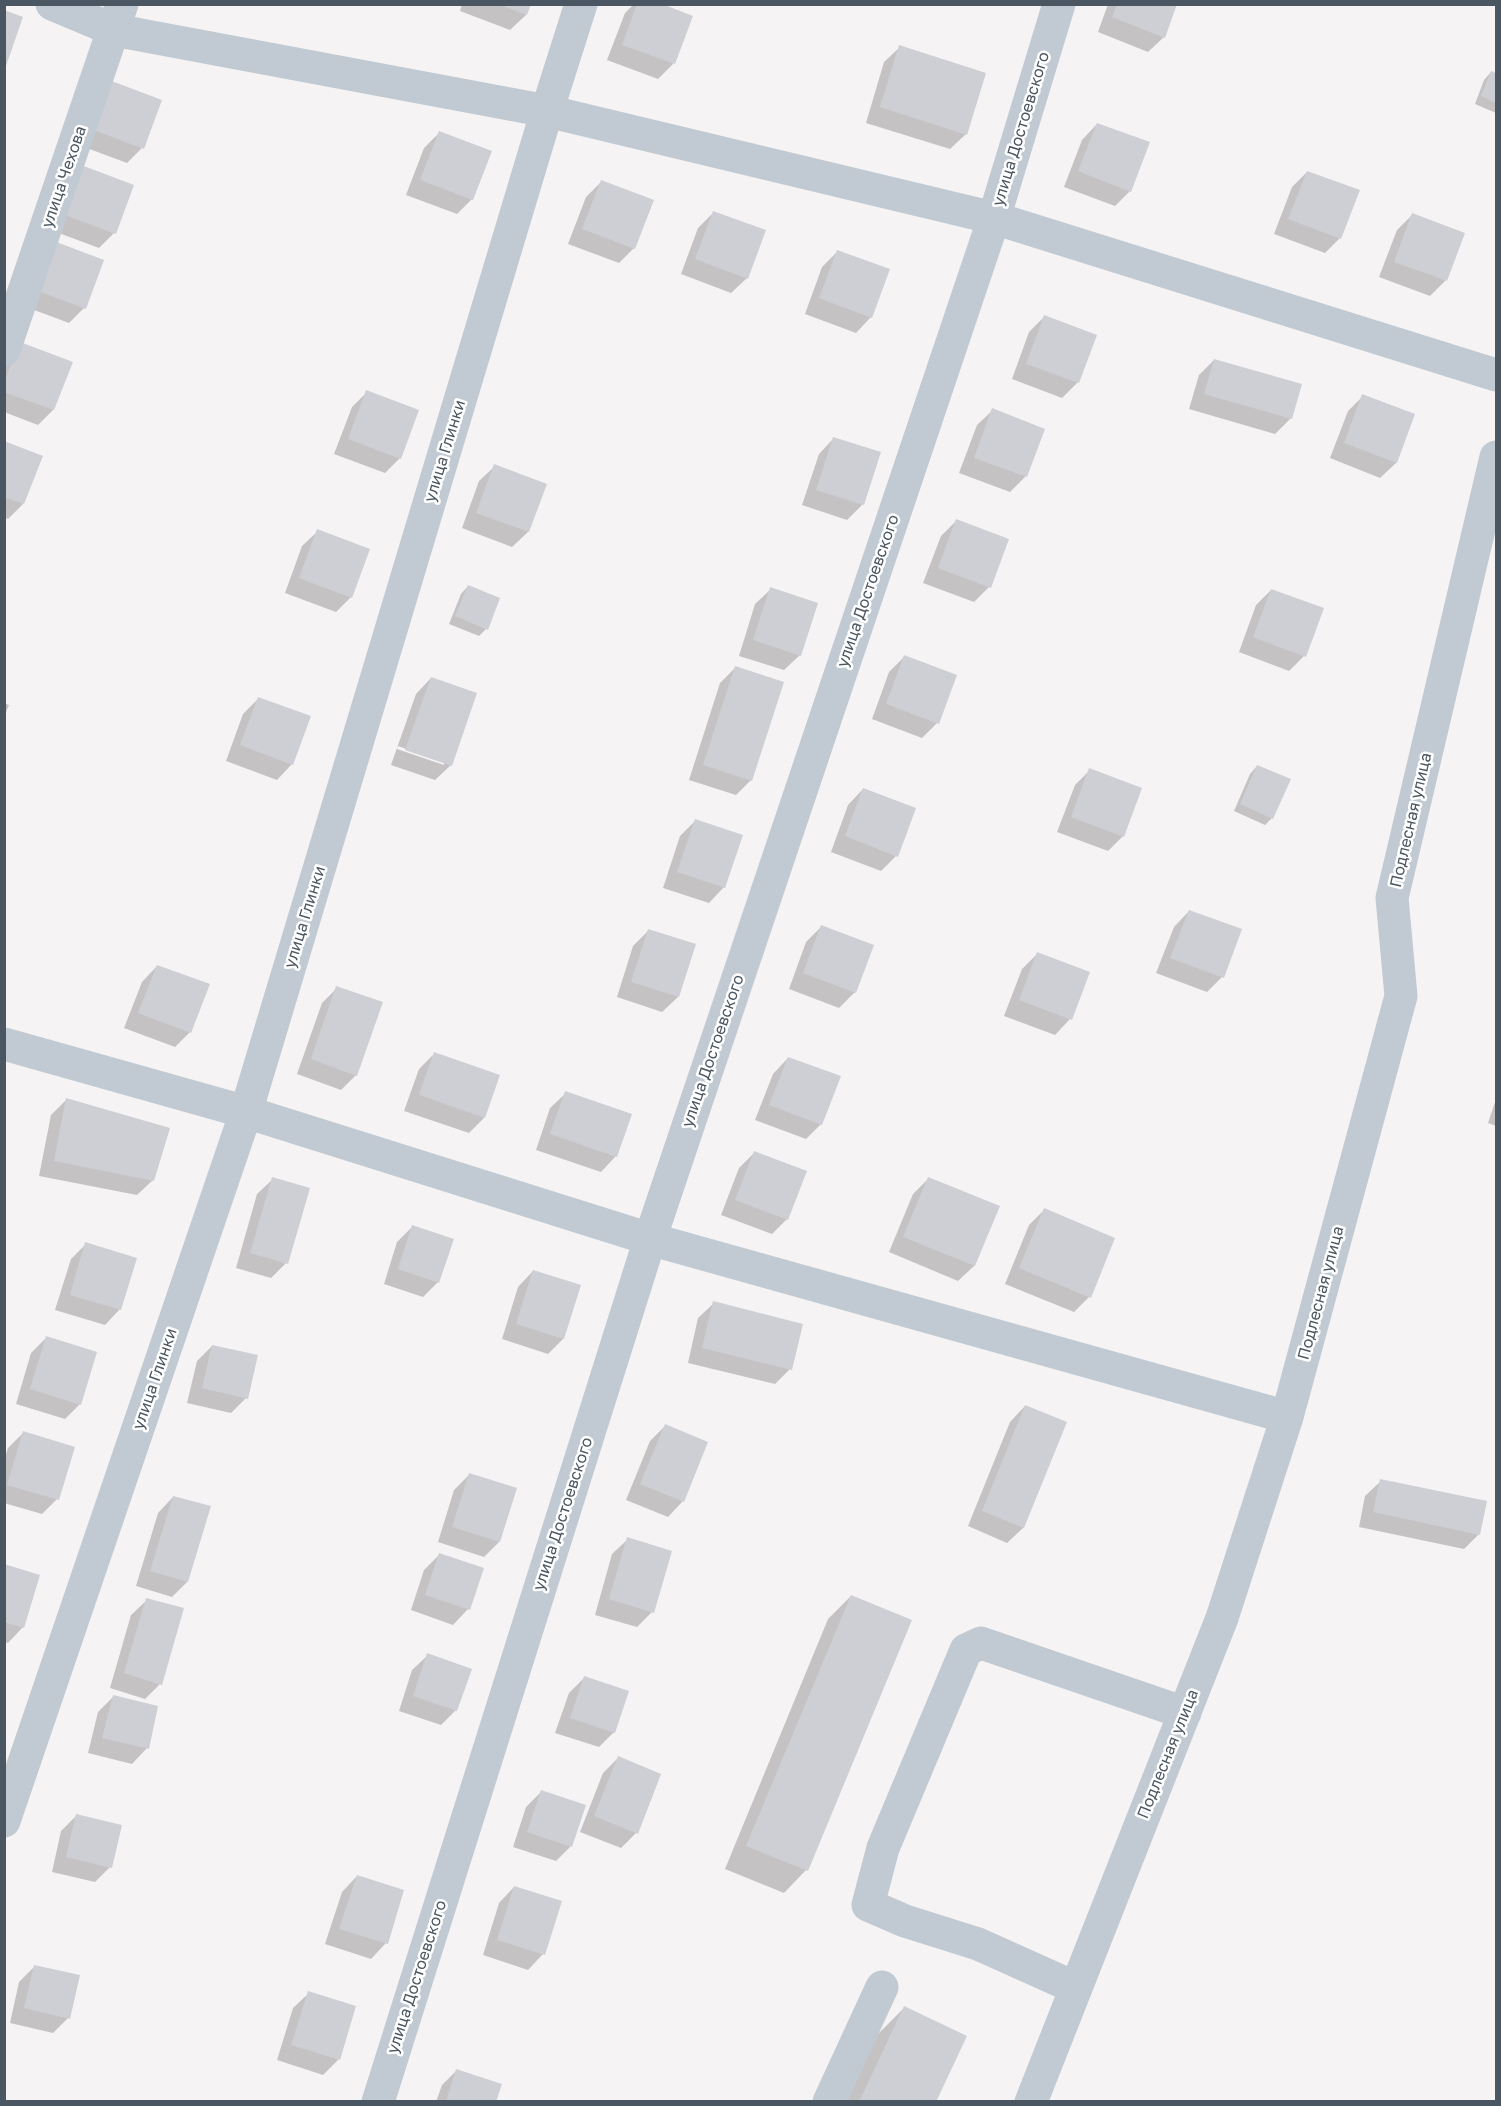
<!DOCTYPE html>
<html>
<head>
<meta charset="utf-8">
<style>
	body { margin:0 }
	#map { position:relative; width:1501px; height:2106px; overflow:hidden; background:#f5f3f3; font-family:"Golos Text",sans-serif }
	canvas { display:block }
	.frame { position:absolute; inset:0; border:6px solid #4a5661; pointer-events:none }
</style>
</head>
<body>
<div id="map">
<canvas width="1501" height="2106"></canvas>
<div class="frame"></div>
</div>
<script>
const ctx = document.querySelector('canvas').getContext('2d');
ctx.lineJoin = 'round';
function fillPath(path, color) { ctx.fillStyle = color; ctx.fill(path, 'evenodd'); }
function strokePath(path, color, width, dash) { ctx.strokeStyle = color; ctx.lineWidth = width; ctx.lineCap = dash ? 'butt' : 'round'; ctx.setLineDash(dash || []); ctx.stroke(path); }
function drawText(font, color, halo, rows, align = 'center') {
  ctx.font = font + ' "Golos Text",sans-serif'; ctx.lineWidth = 5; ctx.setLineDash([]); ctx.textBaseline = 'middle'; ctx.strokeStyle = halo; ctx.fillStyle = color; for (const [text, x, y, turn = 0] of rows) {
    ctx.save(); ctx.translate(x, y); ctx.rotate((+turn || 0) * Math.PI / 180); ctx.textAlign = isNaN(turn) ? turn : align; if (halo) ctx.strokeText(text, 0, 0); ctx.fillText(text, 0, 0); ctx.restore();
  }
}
fillPath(new Path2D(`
	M462 4H530L526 15 510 30 460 11Z
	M634 4H658L691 17 673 64 658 79 607 60 625 13Z
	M1108 4H1176L1164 37 1148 52 1098 32Z
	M900 47 966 134 950 149 866 123 884 62Z
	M1491 72 1496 74V113L1475 104 1484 80Z
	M94 97 142 148 127 163 76 144Z
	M1097 124 1130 191 1115 206 1064 187 1082 140Z
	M439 133 472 199 457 214 406 195 424 148Z
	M1307 172 1340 238 1325 253 1274 234 1292 187Z
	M66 182 114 233 99 248 48 229Z
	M601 182 634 248 619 263 568 244 586 197Z
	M714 212 747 278 731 293 681 274 698 228Z
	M1412 215 1463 234 1445 281 1430 296 1379 277 1397 230Z
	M52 242 84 308 69 323 18 304Z
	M838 251 871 317 856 333 805 314 822 267Z
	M1044 317 1095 336 1077 383 1062 398 1012 379 1029 332Z
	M4 360 71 363 53 410 38 425 4 412Z
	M1214 360 1300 385 1290 419 1275 434 1189 409 1199 375Z
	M367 392 400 458 385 473 334 454 352 407Z
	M1363 396 1414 415 1396 463 1380 478 1330 458 1348 411Z
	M993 410 1043 430 1025 477 1010 492 959 473 977 425Z
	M834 438 879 453 862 505 847 520 802 505 819 454Z
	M4 443 23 504 8 519 4 517Z
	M495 466 545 485 528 532 512 547 462 528 479 481Z
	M956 521 989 587 974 602 923 583 941 536Z
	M318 531 351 597 336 612 285 593 302 546Z
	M468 586 486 629 479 636 449 624 461 594Z
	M771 589 800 655 784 670 739 656 755 604Z
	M1271 590 1304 656 1289 671 1239 652 1256 605Z
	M904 657 937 723 922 738 872 719 889 672Z
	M735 668 751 780 736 795 689 780 720 683Z
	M431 678 451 765 435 780 391 765 416 694ZM398 746 444 762V765L397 749Z
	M259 698 292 764 277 780 226 761 243 714Z
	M4 703 9 705 4 717Z
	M1257 766 1272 818 1265 825 1234 811 1250 774Z
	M1090 770 1123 836 1108 851 1057 832 1075 785Z
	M863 789 896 856 881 871 831 852 848 805Z
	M695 821 724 887 709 903 663 888 680 836Z
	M1189 911 1222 977 1207 992 1156 973 1174 927Z
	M822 926 855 992 839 1008 789 989 806 942Z
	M649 930 694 945 678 997 662 1012 617 997 633 946Z
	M1037 954 1070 1019 1055 1035 1004 1016 1022 969Z
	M157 966 190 1032 175 1047 124 1028 142 982Z
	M337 988 356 1075 341 1090 297 1074 322 1003Z
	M434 1054 484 1118 469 1133 404 1111 419 1069Z
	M788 1058 821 1124 806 1139 755 1120 773 1074Z
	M566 1093 616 1156 601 1172 536 1150 550 1108Z
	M1496 1099V1126L1488 1123Z
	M66 1100 153 1180 137 1195 39 1176 51 1115Z
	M754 1153 787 1219 772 1234 721 1215 739 1168Z
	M273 1179 286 1263 271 1278 236 1268 257 1194Z
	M928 1179 998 1207 974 1266 958 1281 889 1252 913 1194Z
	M1044 1210 1089 1297 1074 1312 1005 1284 1029 1225Z
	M412 1227 438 1282 423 1297 384 1284 397 1242Z
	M86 1244 120 1309 105 1325 55 1310 71 1259Z
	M533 1271 563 1339 548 1354 502 1339 518 1287Z
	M714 1303 790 1369 775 1384 688 1363 698 1318Z
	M46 1338 80 1404 65 1419 16 1404 31 1353Z
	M212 1346 246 1398 231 1413 187 1403 197 1361Z
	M1025 1406 1065 1423 1023 1528 1007 1543 968 1526 1010 1422Z
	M665 1426 683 1501 668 1517 626 1500 650 1441Z
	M23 1433 57 1499 42 1514 4 1503V1460L8 1448Z
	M469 1475 499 1542 484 1557 438 1542 454 1490Z
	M1381 1481 1479 1534 1464 1549 1359 1527 1365 1496Z
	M173 1497 209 1507 187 1582 172 1597 136 1586 158 1513Z
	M628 1539 652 1612 637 1627 595 1615 612 1554Z
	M439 1555 468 1609 453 1625 411 1610 424 1570Z
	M4 1566 23 1627 8 1643 4 1642Z
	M851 1596 910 1621 806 1870 784 1893 725 1869 828 1619Z
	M147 1600 160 1684 145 1699 110 1688 131 1615Z
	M428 1655 456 1710 441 1725 399 1711 412 1670Z
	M584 1678 614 1732 599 1747 555 1733 569 1693Z
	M113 1697 147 1748 132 1764 88 1753 98 1712Z
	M618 1758 636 1833 621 1848 580 1832 603 1773Z
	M541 1792 571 1846 556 1861 513 1847 526 1807Z
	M76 1816 110 1867 95 1882 52 1872 61 1831Z
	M357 1876 386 1943 371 1959 325 1944 342 1892Z
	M514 1887 543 1954 528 1970 483 1955 499 1903Z
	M35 1966 68 2018 53 2033 10 2023 19 1982Z
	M309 1993 354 2007 338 2060 323 2075 277 2060 293 2008Z
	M904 2008 934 2102H844L874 2038Z
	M457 2070 494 2102H436L442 2085Z`), '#0003');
fillPath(new Path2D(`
	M498 4H531L527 15Z
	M637 4H662L693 16 675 64 622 45Z
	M1117 4H1177L1165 38 1112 17Z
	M4 10 23 17 5 69H4Z
	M899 45 986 73 967 135 880 107Z
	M1491 71 1496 73V103L1481 96Z
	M109 80 162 100 144 149 91 129Z
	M1097 123 1150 142 1131 192 1078 171Z
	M439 131 492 151 473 200 420 180Z
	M81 165 134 185 116 234 62 214Z
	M1307 171 1360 190 1341 239 1288 219Z
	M601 180 654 200 635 249 582 229Z
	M713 211 766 230 748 279 695 259Z
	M1412 213 1465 233 1447 281 1394 262Z
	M51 240 104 260 86 309 33 289Z
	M837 250 890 269 872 318 819 298Z
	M1044 315 1097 335 1079 383 1026 364Z
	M20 342 73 362 54 410 4 392V382Z
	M1214 359 1302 384 1292 419 1204 394Z
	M366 390 419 410 401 459 348 439Z
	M1362 394 1415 414 1397 463 1344 443Z
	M992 408 1045 429 1027 477 974 458Z
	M833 437 881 452 864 505 816 490Z
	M4 441 43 456 24 504 4 497Z
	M494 464 547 484 529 532 476 513Z
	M956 519 1009 539 991 588 938 568Z
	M317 529 370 549 352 598 299 578Z
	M468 585 500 598 488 630 455 616Z
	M770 587 818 603 801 656 753 640Z
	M1271 589 1324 608 1306 657 1253 637Z
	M904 655 957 675 939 724 886 704Z
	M735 666 784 682 752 781 703 765Z
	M431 677 477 693 452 766 405 750Z
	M258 697 311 716 293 765 240 745Z
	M1257 765 1291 779 1273 819 1240 804Z
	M1089 768 1142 788 1124 837 1071 817Z
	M863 788 916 808 898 857 845 836Z
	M695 819 743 835 725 888 677 872Z
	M1189 910 1242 929 1224 978 1170 958Z
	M821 925 874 945 856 993 803 973Z
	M648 929 696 944 679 997 631 982Z
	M1037 952 1090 972 1072 1020 1019 1000Z
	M157 965 210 984 191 1033 138 1013Z
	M336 986 383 1002 357 1076 311 1059Z
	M434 1052 500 1075 485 1118 419 1095Z
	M788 1057 841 1076 822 1125 769 1105Z
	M565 1091 632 1114 617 1157 550 1134Z
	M66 1098 170 1128 154 1181 54 1161Z
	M754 1151 807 1171 788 1220 735 1200Z
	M272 1177 310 1188 288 1264 250 1253Z
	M928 1177 1000 1206 975 1266 903 1237Z
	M1044 1208 1115 1238 1091 1298 1019 1268Z
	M412 1225 454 1239 439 1283 398 1269Z
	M85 1242 137 1258 121 1310 70 1295Z
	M533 1270 581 1285 564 1339 516 1324Z
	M713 1301 803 1324 792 1370 702 1348Z
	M46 1336 97 1352 81 1405 30 1389Z
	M212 1345 258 1355 248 1399 202 1388Z
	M1025 1405 1067 1422 1024 1528 982 1511Z
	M665 1424 708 1442 684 1502 640 1484Z
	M23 1431 75 1447 59 1500 7 1485Z
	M469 1473 517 1488 500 1542 452 1527Z
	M1380 1479 1487 1501 1480 1535 1373 1512Z
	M173 1496 211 1506 188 1582 150 1571Z
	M627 1537 672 1551 654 1613 609 1599Z
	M439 1553 484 1568 470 1610 425 1595Z
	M4 1564 40 1575 24 1628 4 1622Z
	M851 1595 912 1620 808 1871 746 1846Z
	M146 1598 184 1608 162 1685 124 1673Z
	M427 1653 472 1669 457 1711 413 1696Z
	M584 1676 629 1691 615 1733 570 1718Z
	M113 1695 158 1706 149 1749 102 1738Z
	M618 1756 661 1774 638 1834 594 1816Z
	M541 1790 586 1805 572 1847 527 1832Z
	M76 1814 122 1825 112 1868 66 1857Z
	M357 1875 404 1890 388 1944 339 1929Z
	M514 1886 562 1901 545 1955 497 1940Z
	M34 1965 80 1975 70 2019 24 2008Z
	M308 1991 356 2006 340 2060 291 2045Z
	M904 2006 967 2036 936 2102H859Z
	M456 2069 502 2084 496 2102H446Z`), '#cdcfd5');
strokePath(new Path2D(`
	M52 4 114 30 547 111 994 218 1496 375
	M4 350 122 4
	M4 1044 246 1112 650 1239 1287 1417
	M4 1821 246 1112 547 111 581 4
	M1076 1988 978 1944 905 1921 868 1905 883 1848 966 1650 981 1643 1185 1713
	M378 2102 650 1239 994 218 1059 4
	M829 2102 882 1987
	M1031 2102 1222 1618 1287 1417 1401 996 1392 898 1496 457`), '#c1cad2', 33);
drawText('16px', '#4a5661', '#fff', [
	["улица Достоевского",1021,129,-73],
	["улица Чехова",64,177,-71],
	["улица Глинки",445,451,-73],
	["улица Достоевского",868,591,-71],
	["Подлесная улица",1411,820,-77],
	["улица Глинки",305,917,-73],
	["улица Достоевского",713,1051,-71],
	["Подлесная улица",1321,1293,-75],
	["улица Глинки",155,1379,-71],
	["улица Достоевского",563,1514,-72],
	["Подлесная улица",1168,1754,-68],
	["улица Достоевского",417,1977,-72]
]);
</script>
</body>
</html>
